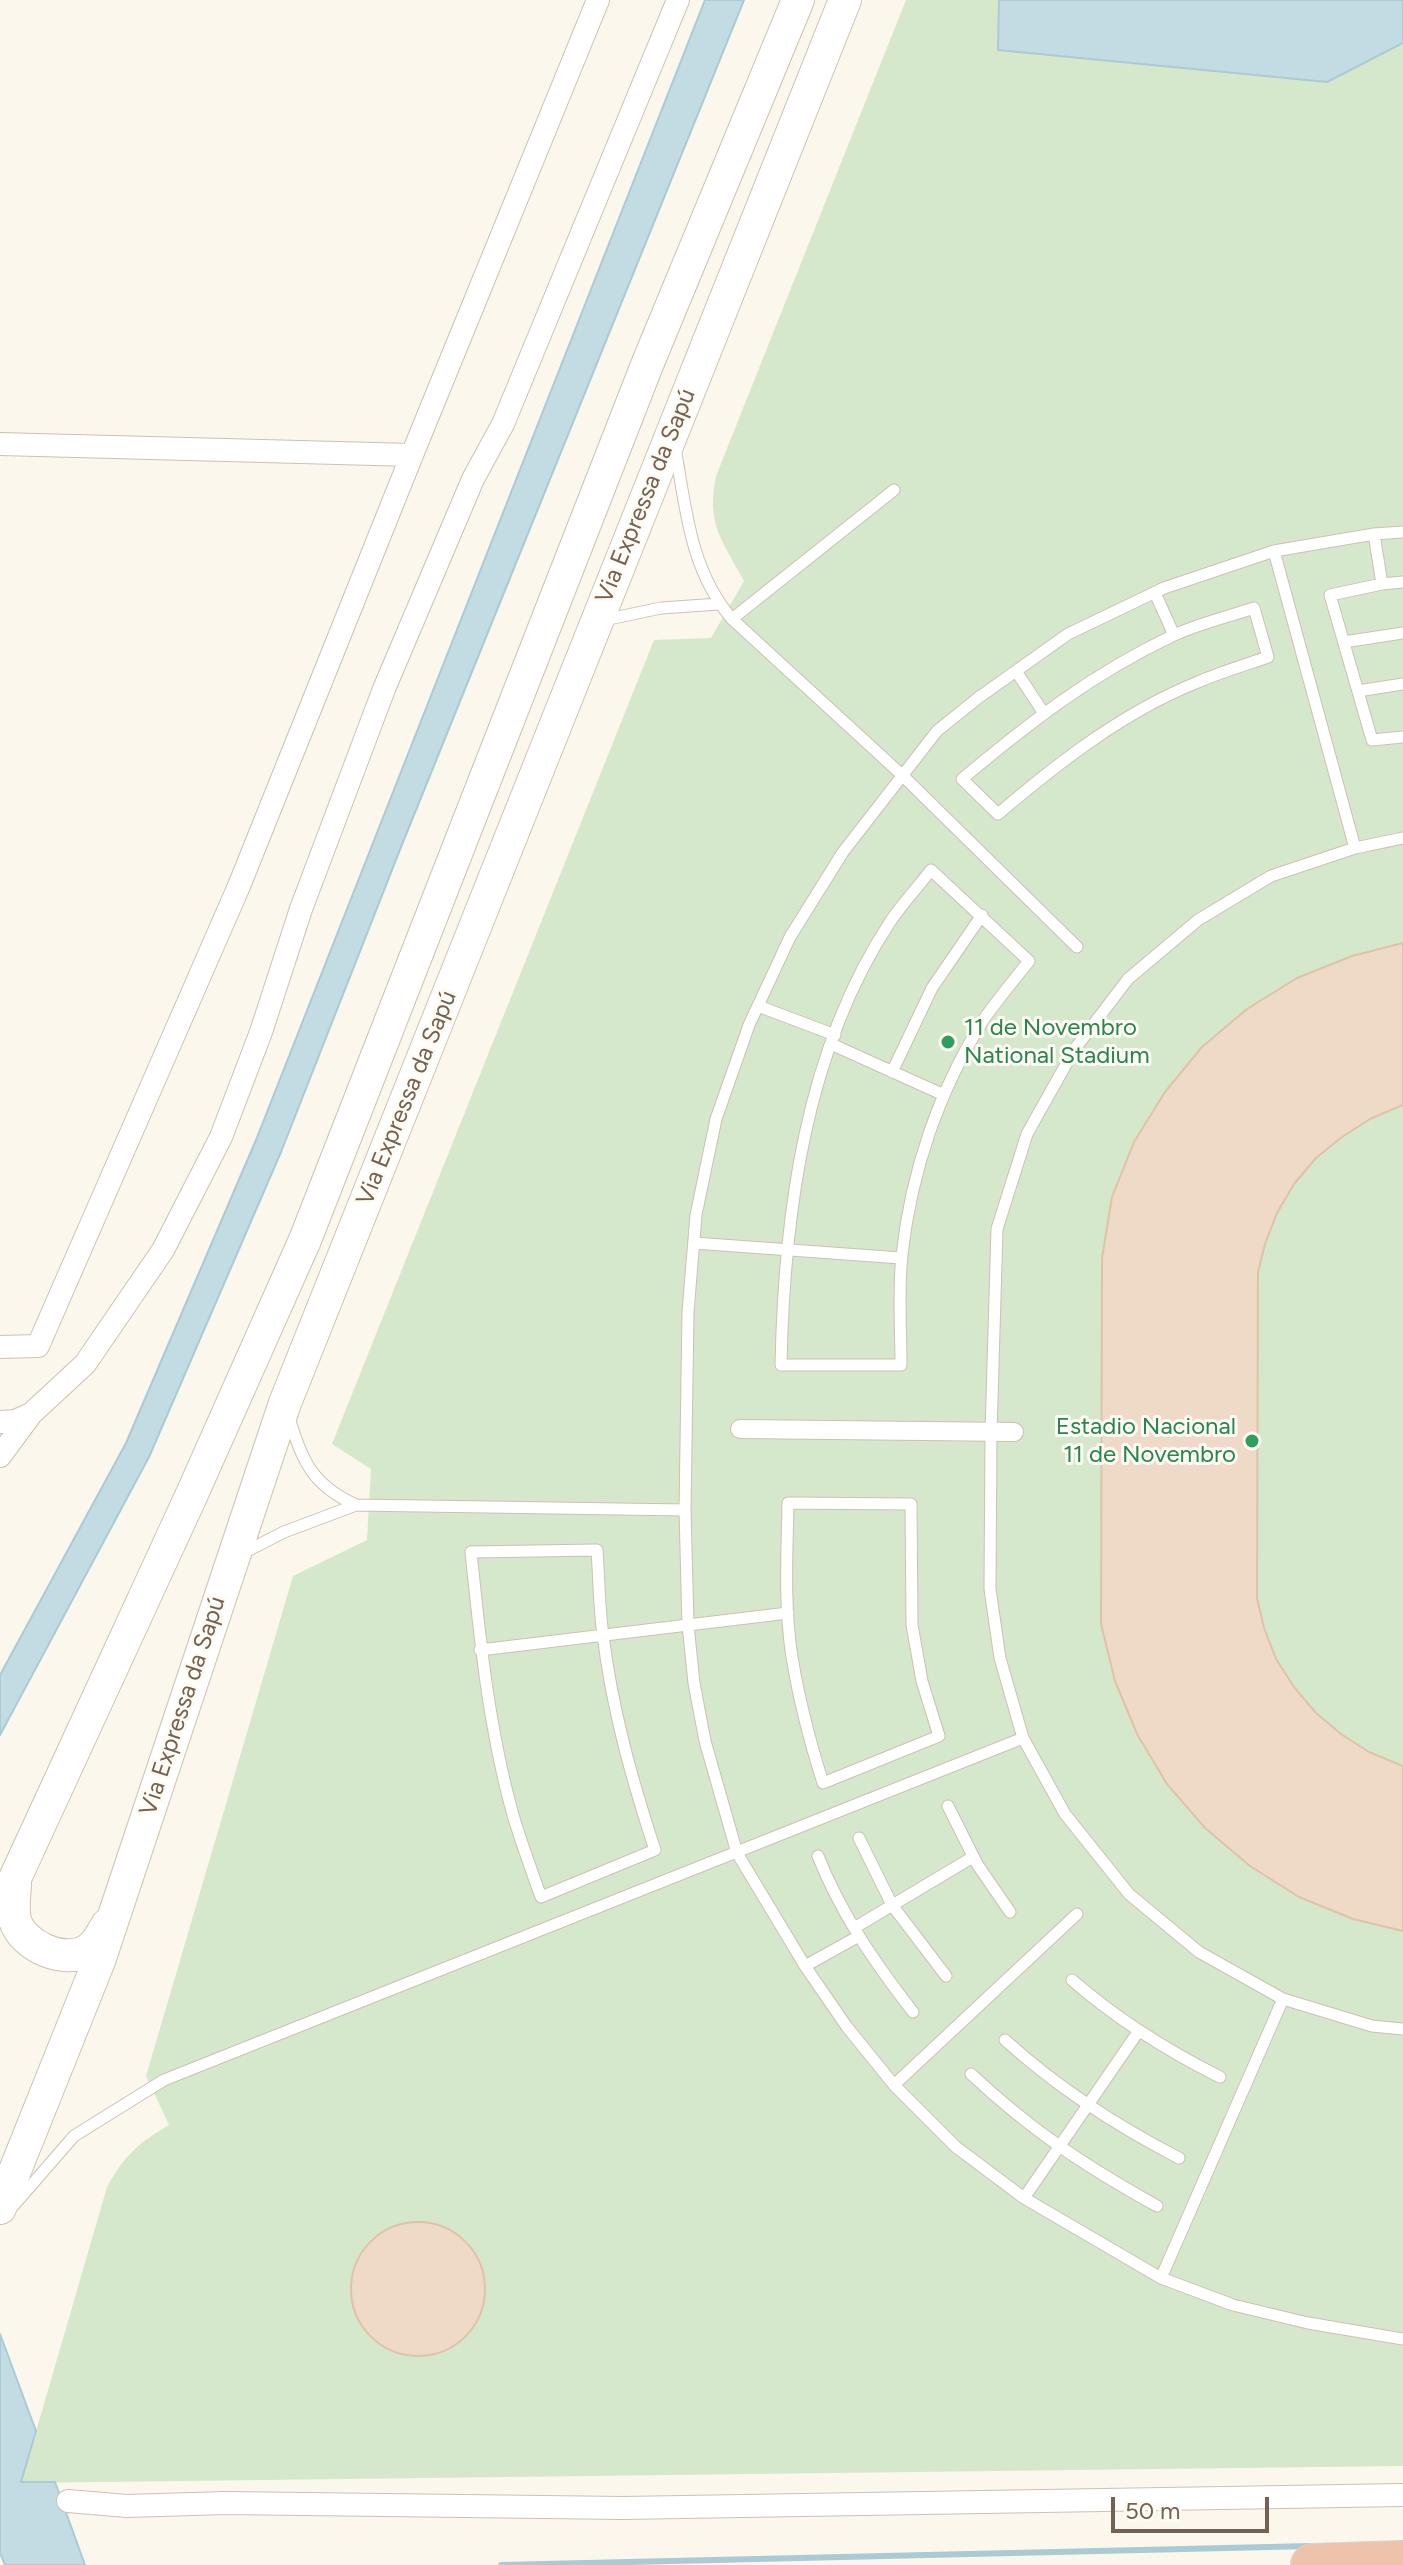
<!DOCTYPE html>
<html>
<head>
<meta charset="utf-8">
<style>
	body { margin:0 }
	#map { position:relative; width:1403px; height:2565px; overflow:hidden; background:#fbf7ed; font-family:Figtree,sans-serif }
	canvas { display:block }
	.scale { position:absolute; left:1111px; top:2497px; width:158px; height:36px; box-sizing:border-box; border:4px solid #756151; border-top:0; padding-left:10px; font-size:24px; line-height:28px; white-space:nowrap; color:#756151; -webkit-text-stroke:6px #fefbf4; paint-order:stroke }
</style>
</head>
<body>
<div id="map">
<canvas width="1403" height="2565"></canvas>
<div class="scale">50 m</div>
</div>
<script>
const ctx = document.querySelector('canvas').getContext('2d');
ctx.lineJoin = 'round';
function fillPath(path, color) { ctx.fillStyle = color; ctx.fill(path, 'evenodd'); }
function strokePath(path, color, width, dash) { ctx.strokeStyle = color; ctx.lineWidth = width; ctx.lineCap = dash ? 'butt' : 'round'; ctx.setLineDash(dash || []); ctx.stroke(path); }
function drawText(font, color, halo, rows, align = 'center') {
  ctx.font = font + ' Figtree,sans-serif'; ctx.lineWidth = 6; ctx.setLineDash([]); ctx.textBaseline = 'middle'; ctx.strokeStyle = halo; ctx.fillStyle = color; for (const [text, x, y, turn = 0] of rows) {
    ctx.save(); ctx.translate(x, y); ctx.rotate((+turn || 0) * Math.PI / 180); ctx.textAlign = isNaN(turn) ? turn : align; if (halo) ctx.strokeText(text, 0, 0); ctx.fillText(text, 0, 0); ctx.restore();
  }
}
fillPath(new Path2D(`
	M906 0H1403V2466L21 2483 107 2187C124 2156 138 2143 169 2125L146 2076 293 1576 367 1540 371 1469 332 1444 654 640 711 638 744 581C722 540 706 525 716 476Z`), '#d5e8cc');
const water = new Path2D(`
	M705 0H744L401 847 281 1152 149 1457 0 1735V1675L126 1443 256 1140Z
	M999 0H1403V43L1327 82 998 50Z
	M0 2334 36 2431 21 2482H55L85 2565H5L0 2553Z`);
fillPath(water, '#c3dce4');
strokePath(water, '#aacad5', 2);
strokePath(new Path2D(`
	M501 2565 1311 2546`), '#aacad5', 6);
const building = new Path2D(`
	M1403 943V1105L1370 1119 1342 1137 1316 1158 1294 1184 1277 1213 1265 1244 1258 1272 1257 1598 1264 1628 1276 1659 1294 1687 1316 1713 1341 1734 1369 1752 1403 1766V1931L1353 1919 1299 1897 1250 1866 1205 1828 1167 1784 1137 1734 1115 1681 1101 1624 1102 1258 1112 1197 1134 1142 1165 1092 1202 1047 1247 1009 1297 978 1352 956Z
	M351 2289a67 67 0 1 1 134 0a67 67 0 1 1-134 0Z`);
fillPath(building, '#eedac7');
strokePath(building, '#dfc3a9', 2);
const service = new Path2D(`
	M675 448C686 509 690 570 732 619L902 775 1077 947
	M1403 532 1374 534 1274 551 1164 588 1068 634 978 698 937 731 843 852 790 937 749 1025 716 1119 696 1215 688 1312 685 1510 688 1625 694 1683 705 1741 737 1853 805 1966 847 2027 894 2085 956 2147 1024 2198 1161 2278 1233 2305 1308 2323 1403 2339
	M1374 534 1382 584
	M1274 551 1355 848
	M1403 582 1382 584 1330 595 1372 740 1403 737
	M1155 593 1174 635
	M1254 608 1268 657C1245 665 1221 672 1198 682 1123 712 1058 763 998 814L962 779C1029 723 1092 674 1172 636 1197 624 1227 617 1254 608Z
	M732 619 894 490
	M604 620 661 608 719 604
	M1344 642 1403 633
	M1016 671 1043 712
	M1358 691 1403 684
	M1403 838 1355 848 1271 876 1198 920 1128 979 1074 1050 1027 1134 997 1229 991 1433 990 1589 1000 1658 1023 1738 1065 1814 1129 1894 1199 1952 1283 1999 1372 2026 1403 2029
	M931 870 1029 961C1014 980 998 999 984 1019 939 1090 911 1172 902 1255 898 1291 901 1329 901 1365H781C784 1215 805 1051 890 922 902 904 918 887 931 870Z
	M758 1006 835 1035
	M831 1044 944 1095
	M892 1072 932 988 982 915
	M694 1243 901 1258
	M289 1418C303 1462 312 1485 356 1505
	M788 1503 911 1504 912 1625 922 1681 939 1736 823 1783C810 1742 799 1700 792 1657 784 1607 787 1554 788 1503Z
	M597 1550C599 1578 599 1607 603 1635 612 1709 632 1780 655 1850L541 1897C531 1869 521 1842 513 1815 489 1729 480 1641 471 1552Z
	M243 1553 284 1532 356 1505 685 1510
	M480 1650 788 1613
	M948 1806 977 1864 1010 1912
	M859 1838 892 1905 946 1976
	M818 1856C841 1914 875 1963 913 2012
	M854 1928 973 1857
	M805 1966 859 1936
	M1072 1980C1118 2020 1166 2050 1220 2077
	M1005 2040C1058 2088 1115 2125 1179 2158
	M971 2074C1032 2131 1085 2166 1157 2206
	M894 2085 1077 1914
	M1024 2198 1138 2032
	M14 2205 74 2136 164 2080 1023 1738
	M1161 2278 1283 1999`);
const pedestrian = new Path2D(`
	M740 1429 1014 1432`);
const minor = new Path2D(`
	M0 444 412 455
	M0 1347 38 1346 239 886 412 455 598 0
	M0 1422 15 1421 31 1414 85 1364 163 1250 221 1137 261 1032 301 909 384 689 473 479 503 424 678 0
	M0 1456 31 1414
	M68 2501 127 2506 225 2503 623 2508 1403 2495`);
const secondary = new Path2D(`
	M15 1882C15 1893 12 1909 15 1920 22 1946 65 1965 88 1950 97 1944 102 1934 107 1925
	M0 1911 192 1494 305 1240 647 365 798 0
	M0 2208 99 1961 285 1403 845 0`);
const motorway = new Path2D(`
	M1312 2565 1403 2562`);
strokePath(service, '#cdc1b3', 13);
strokePath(pedestrian, '#cdc1b3', 20);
strokePath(minor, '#cdc1b3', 24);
strokePath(secondary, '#cfc2b1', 34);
strokePath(motorway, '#d8d3ce', 44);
strokePath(service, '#fff', 11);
strokePath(pedestrian, '#fff', 18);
strokePath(minor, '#fff', 22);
strokePath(secondary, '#fff', 32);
strokePath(motorway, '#efc3ab', 42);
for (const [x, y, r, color] of [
	[948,1042,8,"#2e9e5b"],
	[1252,1441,8,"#2e9e5b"]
]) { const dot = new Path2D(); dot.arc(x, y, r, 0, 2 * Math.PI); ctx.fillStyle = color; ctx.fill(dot); strokePath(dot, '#fefbf4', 3); }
drawText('24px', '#756151', '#fefbf4', [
	["Via Expressa da Sapú",646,496,-68],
	["Via Expressa da Sapú",407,1098,-68],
	["Via Expressa da Sapú",183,1706,-72]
]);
drawText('24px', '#27864d', '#fefbf4', [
	["11 de Novembro",964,1028],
	["National Stadium",964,1056],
	["Estadio Nacional",1236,1427,"right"],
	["11 de Novembro",1236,1455,"right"]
], 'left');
</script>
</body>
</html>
